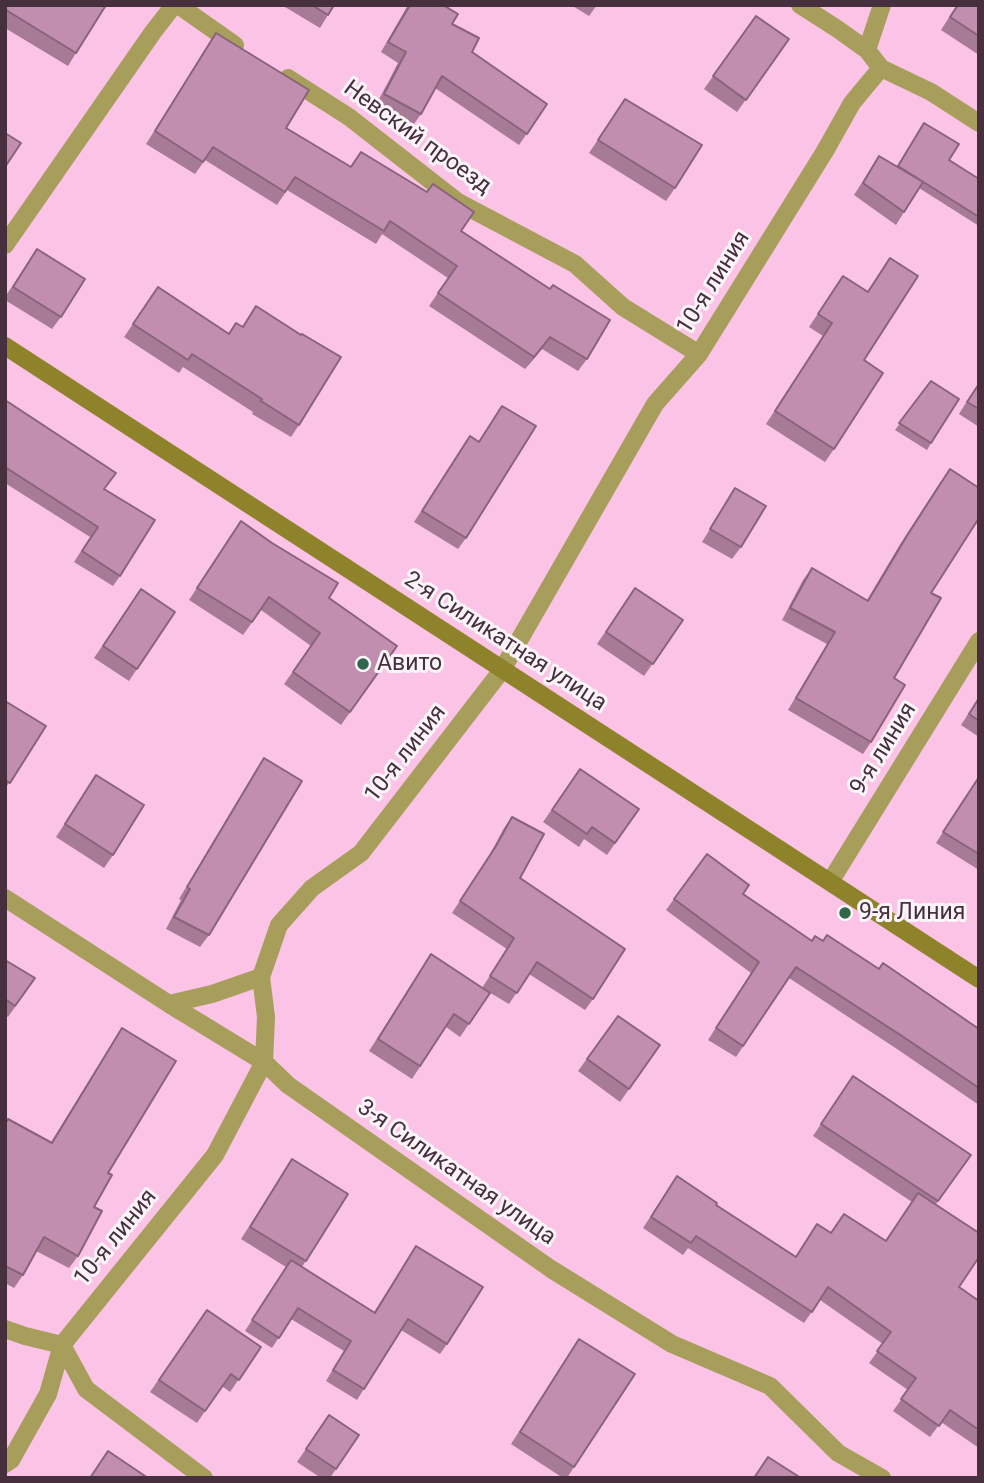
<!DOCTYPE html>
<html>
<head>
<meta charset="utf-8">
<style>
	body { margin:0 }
	#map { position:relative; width:984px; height:1483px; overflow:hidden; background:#fbc3e6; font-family:Roboto,sans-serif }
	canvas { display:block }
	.frame { position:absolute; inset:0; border:7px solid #46303e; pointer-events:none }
</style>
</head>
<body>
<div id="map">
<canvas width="984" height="1483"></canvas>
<div class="frame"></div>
</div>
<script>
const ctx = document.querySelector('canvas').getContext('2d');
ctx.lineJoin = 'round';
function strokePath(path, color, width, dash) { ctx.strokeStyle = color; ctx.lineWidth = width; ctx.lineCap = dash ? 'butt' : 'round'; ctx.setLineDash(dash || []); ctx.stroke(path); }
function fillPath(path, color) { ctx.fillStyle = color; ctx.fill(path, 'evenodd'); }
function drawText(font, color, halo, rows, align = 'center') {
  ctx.font = font + ' Roboto,sans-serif'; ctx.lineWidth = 6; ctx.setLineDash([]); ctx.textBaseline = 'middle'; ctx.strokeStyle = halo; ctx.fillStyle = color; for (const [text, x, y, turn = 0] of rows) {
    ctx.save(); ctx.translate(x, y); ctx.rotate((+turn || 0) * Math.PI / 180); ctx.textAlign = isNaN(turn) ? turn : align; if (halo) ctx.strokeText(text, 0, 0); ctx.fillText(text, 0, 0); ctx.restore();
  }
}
strokePath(new Path2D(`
	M178 5 235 45
	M800 5 836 28 867 50 881 68 931 92 979 123
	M867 50 882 5
	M288 78 349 117 458 202 575 264 623 307 699 354
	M5 245 153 32 174 5
	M830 882 979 641
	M5 898 169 1004 264 1062 288 1085 551 1269 672 1344 770 1386 838 1453 882 1478
	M169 1004 212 994 261 977
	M5 1329 25 1336 62 1345 86 1389 204 1478
	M5 1464 11 1460 48 1394 62 1345 215 1155 264 1062 266 1017 261 977 279 925 312 888 361 853 502 670 655 404 699 354 825 151 852 103 881 68`), '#a89e5b', 18);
strokePath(new Path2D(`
	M5 346 979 979`), '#8e822a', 18);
fillPath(new Path2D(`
	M5 5 76 53 68 66 5 28Z
	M286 5H334L320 28 285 7Z
	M408 5H443L452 24 472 52 547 104 519 145 435 88 421 114 414 124 376 105 398 63 381 52Z
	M571 5H597L589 16Z
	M957 5H979V55L941 30Z
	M756 16 789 39 737 112 704 89Z
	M216 33 286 128 350 167 361 152 461 231 587 359 578 371 542 349 525 369 429 306 448 278 382 234 376 244 287 190 277 205 205 160 195 174 146 144Z
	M625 99 675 188 666 201 589 153Z
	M920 130 949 160 979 179V226L919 188 896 225 854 195 879 156 897 167Z
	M37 249 61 317 52 329 5 300V297Z
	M890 258 864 360 834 449 825 462 766 424 823 336 809 327 843 276 867 292Z
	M158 287 228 334 236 323 242 327 256 306 299 425 291 437 252 414 253 412 183 367 179 373 124 337Z
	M931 381V443L927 450 895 430Z
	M979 382V427L959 414Z
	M5 400 105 489 120 576 113 586 74 562 90 537 5 483Z
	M502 406 466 538 458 549 414 522 470 436 479 442Z
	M941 481 931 593 894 678 871 742 863 754 788 710 827 644 782 620 803 580 812 568 867 600 899 546Z
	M735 488 741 547 732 559 702 542Z
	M241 521 329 598 397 646 341 725 284 684 311 646 261 610 243 635 189 600Z
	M635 588 683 620 644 676 597 644Z
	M141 589 175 612 129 681 94 658Z
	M979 697V737L961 725Z
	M5 701 46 726 5 789Z
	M264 758 209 935 200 947 166 929 181 900 179 899 256 770Z
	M580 769 639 809 607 855 584 839 579 847 543 822Z
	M96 775 113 855 104 868 56 837Z
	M979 776V870L936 843Z
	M512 817 520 878 593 999 585 1010 529 974 509 1004 482 988 507 949 452 913 488 858 504 828Z
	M743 894 812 941H823L879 969 979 1029V1105L897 1049 789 978 736 1057 708 1040 751 973 666 910 674 899Z
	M431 954 490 993 460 1037 446 1027 412 1079 369 1051Z
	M5 960 35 978 8 1017 5 1015Z
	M618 1016 660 1045 620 1102 578 1071Z
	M122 1028 108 1173 94 1207 78 1256 69 1268 36 1251 23 1275 14 1288 5 1283V1123L8 1119 51 1142Z
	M853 1076 971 1155 936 1204 959 1287 979 1301V1448L941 1422 930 1437 893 1411 908 1390 869 1363 883 1344 820 1300 804 1323 688 1248 683 1255 643 1228 677 1176 716 1205 795 1257 831 1233 844 1214 885 1241 912 1202 813 1136Z
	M292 1159 348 1194 302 1267 374 1312 416 1246 447 1344 440 1354 401 1330 357 1400 326 1381 344 1351 291 1319 272 1348 245 1331 286 1267 241 1239Z
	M207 1310 261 1347 230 1392 222 1386 197 1423 150 1392Z
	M579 1339 574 1467 567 1478H563L511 1444Z
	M329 1415 359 1435 330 1478H321L297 1462Z`), '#a77a96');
fillPath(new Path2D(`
	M550 337 542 349 525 369 534 357Z`), '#88637a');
const building = new Path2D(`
	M5 5H106L76 53 6 10 5 12Z
	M312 5H334L328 15Z
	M410 5H443L458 14 452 24 479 38 472 52 547 104 527 134 442 76 421 114 384 94 406 52 388 42Z
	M958 5H979V36L950 17Z
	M756 16 789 39 746 100 713 76Z
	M216 33 309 90 286 128 351 167 361 152 427 192 433 184 474 212 461 231 550 289 553 285 610 320 587 359 550 337 534 357 438 293 457 266 390 221 384 231 295 177 285 192 213 147 203 162 155 131Z
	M625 99 702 145 675 188 598 140Z
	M924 123 959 144 949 160 979 179V217L898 166Z
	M5 133 21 143 5 167Z
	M879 156 923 182 904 212 863 183Z
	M37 249 85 279 61 317 13 287Z
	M890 258 918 276 864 360 883 373 834 449 775 411 832 323 818 314 843 276 868 292Z
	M158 287 229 334 236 323 243 327 256 306 301 335 302 334 341 357 299 425 261 401 262 399 192 354 188 360 133 324Z
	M931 381 959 399 931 443 899 423Z
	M979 384V409L967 402Z
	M5 400 116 473 104 489 155 520 120 576 82 551 98 527 5 467Z
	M502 406 536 426 466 538 422 511 470 436 479 442Z
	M950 469 979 488V518L931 593 941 598 894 678 905 685 871 742 796 698 835 632 790 608 812 568 868 601 908 534Z
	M735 488 766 506 741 547 710 529Z
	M241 521 272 543 338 583 329 598 397 646 350 712 293 672 320 633 269 597 252 622 197 588Z
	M635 588 683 620 653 664 606 632Z
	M141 589 175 612 137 669 103 646Z
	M979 698V721L969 714Z
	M5 701 46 726 10 783 5 780Z
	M264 758 302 781 209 935 174 917 190 889 187 887Z
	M580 769 639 809 615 843 592 827 587 834 552 810Z
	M96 775 144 805 113 855 65 824Z
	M979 777V854L943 832Z
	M512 817 544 834 520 878 625 949 593 999 537 962 517 993 490 976 514 938 460 901 496 846Z
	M707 854 749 885 743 894 812 941 815 936 823 941 827 935 879 969 883 963 979 1029V1088L905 1038 796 967 743 1046 716 1028 759 962 674 899Z
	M431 954 490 993 469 1024 454 1014 420 1066 378 1039Z
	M5 960 35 978 15 1006 5 999Z
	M618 1016 660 1045 629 1089 587 1059Z
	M122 1028 176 1061 108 1173 112 1175 94 1207 102 1211 78 1256 44 1237 23 1275 5 1266V1124L8 1119 52 1143Z
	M853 1076 971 1155 938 1201 821 1124Z
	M292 1159 348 1194 306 1261 250 1227Z
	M677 1176 717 1203 716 1205 796 1257 817 1224 831 1233 844 1214 886 1241 918 1193 979 1233V1257L959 1287 979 1301V1430L950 1410 939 1426 901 1399 916 1378 877 1351 891 1332 828 1287 812 1312 696 1236 691 1243 651 1217Z
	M416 1246 483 1287 447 1344 408 1319 364 1389 333 1370 351 1341 298 1308 279 1338 252 1320 291 1260 375 1313Z
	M207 1310 261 1347 239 1380 231 1374 205 1411 159 1380Z
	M579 1339 635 1374 574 1467 520 1432Z
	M329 1415 359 1435 336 1469 306 1449Z
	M108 1451 148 1478H90Z
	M768 1457 801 1478H754Z`);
fillPath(building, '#c28eaf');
strokePath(building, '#88637a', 2);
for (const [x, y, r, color] of [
	[363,664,7,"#30664c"],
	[845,913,7,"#30664c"]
]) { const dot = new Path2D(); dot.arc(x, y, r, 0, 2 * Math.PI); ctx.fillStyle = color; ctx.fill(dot); strokePath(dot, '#fbf5f9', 2.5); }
drawText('23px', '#46303e', '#fbf5f9', [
	["Невский проезд",417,138,36],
	["10-я линия",714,283,-58],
	["2-я Силикатная улица",505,642,33],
	["9-я линия",884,749,-58],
	["10-я линия",406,754,-52],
	["3-я Силикатная улица",456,1173,35],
	["10-я линия",116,1238,-51]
]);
drawText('23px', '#46303e', '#fbf5f9', [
	["Авито",377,664],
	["9-я Линия",859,913]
], 'left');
</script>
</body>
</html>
